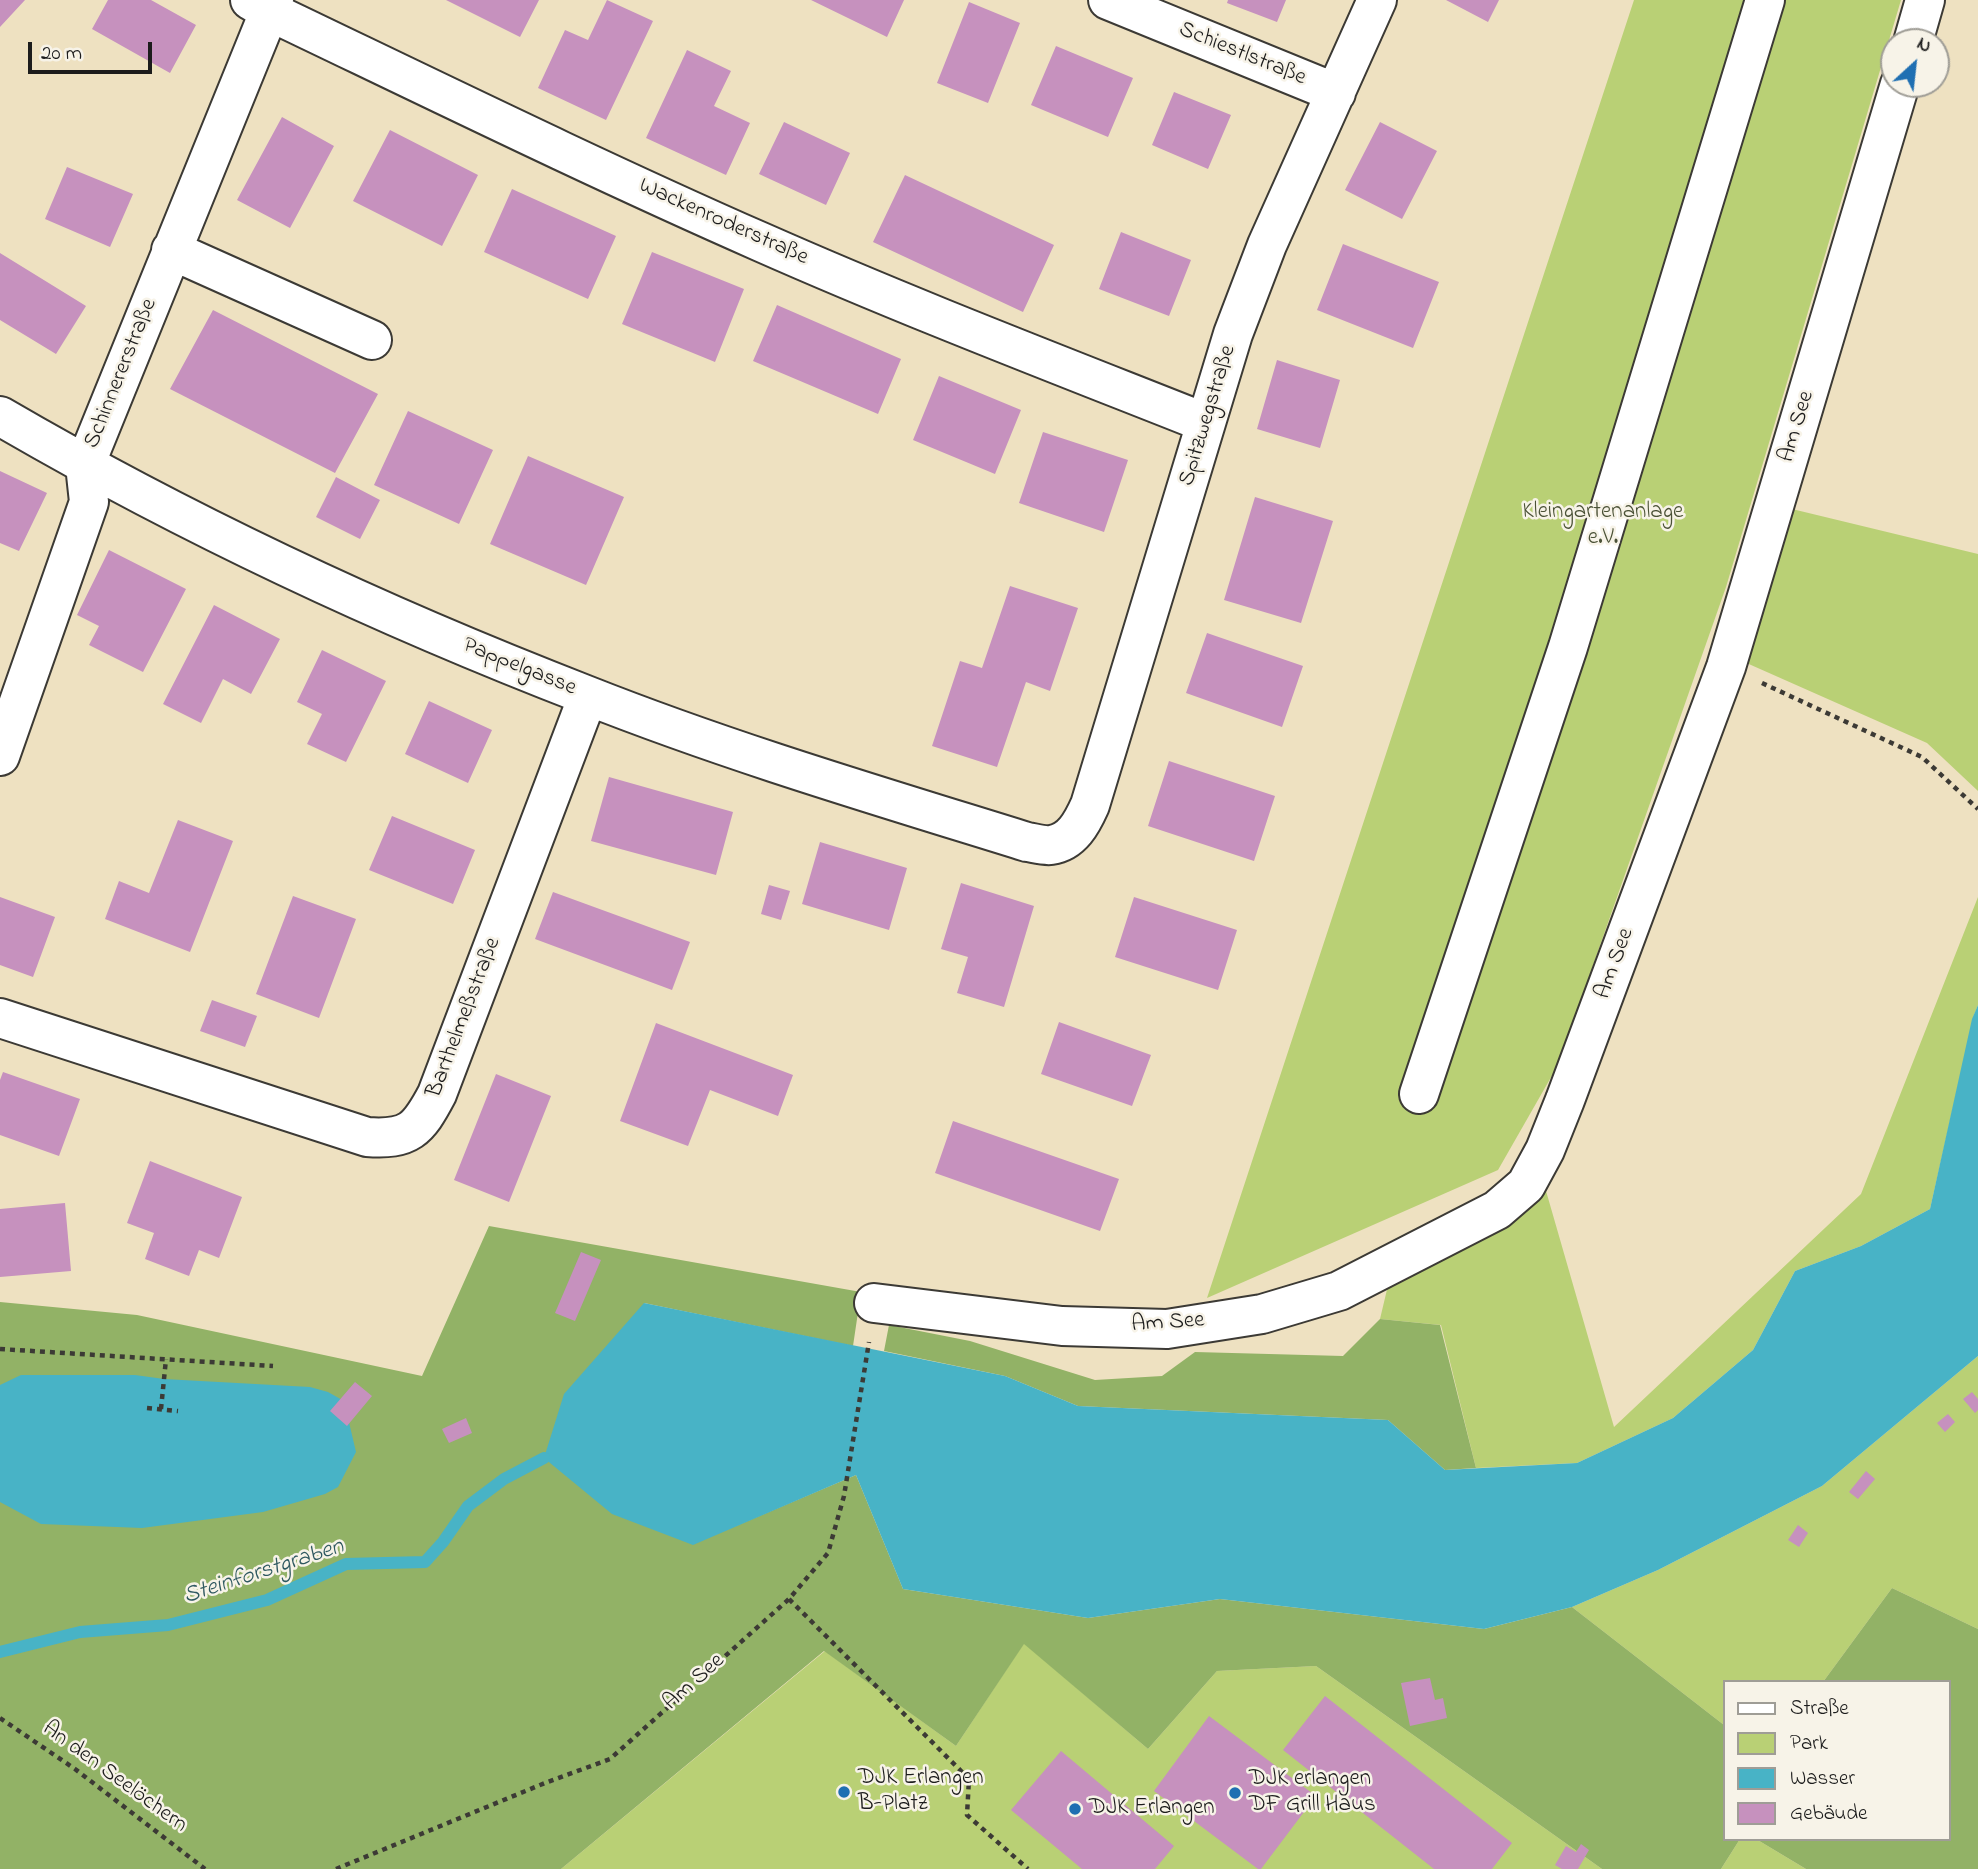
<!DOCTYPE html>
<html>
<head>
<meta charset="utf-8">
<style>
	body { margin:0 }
	#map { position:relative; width:1978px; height:1869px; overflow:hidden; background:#eee1c1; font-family:"Indie Flower",sans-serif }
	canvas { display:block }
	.legend { position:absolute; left:1723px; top:1680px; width:228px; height:161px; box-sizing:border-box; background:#f7f3e8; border:2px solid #9f9d96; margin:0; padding:9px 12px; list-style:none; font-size:21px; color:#1c1c1c }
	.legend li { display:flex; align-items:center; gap:14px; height:35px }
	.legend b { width:35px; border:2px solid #9f9d96 }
	.north { position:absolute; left:1880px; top:28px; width:70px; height:70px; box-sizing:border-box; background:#f7f3e8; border:2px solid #9f9d96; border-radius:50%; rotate:27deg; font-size:19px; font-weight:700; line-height:28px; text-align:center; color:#1c1c1c }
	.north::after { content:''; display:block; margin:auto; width:24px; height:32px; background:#1f6fb2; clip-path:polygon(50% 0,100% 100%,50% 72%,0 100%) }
	.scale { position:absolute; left:28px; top:42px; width:124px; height:32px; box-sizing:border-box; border:4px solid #1c1c1c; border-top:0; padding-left:9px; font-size:21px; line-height:24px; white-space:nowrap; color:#1c1c1c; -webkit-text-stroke:5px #f7f3e8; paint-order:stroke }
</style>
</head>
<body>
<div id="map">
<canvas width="1978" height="1869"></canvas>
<ul class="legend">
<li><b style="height:9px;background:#fff"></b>Straße</li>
<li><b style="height:19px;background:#b9d075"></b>Park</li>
<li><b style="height:19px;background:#48b3c6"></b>Wasser</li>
<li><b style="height:19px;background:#c691be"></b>Gebäude</li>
</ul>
<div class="north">N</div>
<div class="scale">20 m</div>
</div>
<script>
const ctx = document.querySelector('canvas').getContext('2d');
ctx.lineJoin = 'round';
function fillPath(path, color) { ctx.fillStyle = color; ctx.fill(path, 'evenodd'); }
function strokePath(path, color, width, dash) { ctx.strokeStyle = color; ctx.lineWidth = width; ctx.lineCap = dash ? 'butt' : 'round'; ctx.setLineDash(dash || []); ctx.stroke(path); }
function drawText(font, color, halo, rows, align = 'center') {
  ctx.font = font + ' "Indie Flower",sans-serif'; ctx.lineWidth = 5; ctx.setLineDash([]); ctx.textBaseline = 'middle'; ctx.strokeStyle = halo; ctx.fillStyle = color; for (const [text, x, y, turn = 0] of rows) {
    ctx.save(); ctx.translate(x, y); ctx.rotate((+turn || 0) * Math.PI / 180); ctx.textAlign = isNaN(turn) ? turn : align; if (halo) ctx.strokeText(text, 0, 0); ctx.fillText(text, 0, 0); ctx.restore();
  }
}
fillPath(new Path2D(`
	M1634 0H1901L1726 587 1558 1065 1498 1170 1207 1298Z
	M1792 509 1978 554V791L1927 743 1742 661Z
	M1978 897V1005L1974 1015 1930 1209 1861 1246 1795 1271 1753 1350 1673 1418 1577 1463 1476 1468 1441 1325 1380 1319 1390 1277 1542 1177 1614 1427 1861 1194Z
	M1978 1356V1629L1892 1588 1823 1682H1724V1725L1572 1607 1658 1570 1822 1486Z
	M1024 1643 1148 1749 1217 1671 1316 1666 1602 1869H561L825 1651 956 1746Z
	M1740 1839H1756L1806 1869H1721Z`), '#b9d075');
fillPath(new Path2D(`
	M489 1226 861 1292 853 1346 644 1303 693 1544 856 1475 903 1589 1088 1618 1220 1599 1484 1629 1572 1607 1724 1725V1839H1740L1721 1869H1602L1316 1666 1217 1671 1148 1749 1024 1644 956 1746 824 1651 561 1869H0V1302L137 1315 422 1376Z
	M1380 1319 1440 1325 1476 1468 1445 1470 1388 1420 1078 1406 1005 1376 884 1351 889 1325 970 1341 1095 1380 1162 1376 1195 1352 1343 1356Z
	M1892 1588 1978 1629V1869H1806L1756 1839H1948V1682H1823Z`), '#92b266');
fillPath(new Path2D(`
	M1978 1005V1356L1822 1486 1658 1570 1572 1607 1484 1629 1220 1599 1088 1618 903 1589 856 1475 693 1545 612 1514 544 1458 564 1394 644 1303 1005 1376 1078 1406 1388 1420 1445 1470 1577 1463 1673 1418 1753 1350 1795 1271 1861 1246 1930 1209 1972 1019Z
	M21 1375H135L164 1379 310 1387 328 1392 344 1401 356 1452 338 1487 325 1494 263 1512 142 1528 41 1524 0 1502V1385Z`), '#48b3c6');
strokePath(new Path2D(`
	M0 1652 80 1632 168 1625 267 1600 346 1564 425 1562 443 1542 468 1506 504 1479 544 1458`), '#48b3c6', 12);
fillPath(new Path2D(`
	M0 0H25L0 27Z
	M108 0H151L196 25 170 73 92 29Z
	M446 0H539L520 37Z
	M607 0 653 21 606 120 538 88 565 30 588 40Z
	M811 0H904L887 37Z
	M1228 0H1286L1277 22 1227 3Z
	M1446 0H1499L1488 22Z
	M969 2 1020 23 988 103 937 83Z
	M1056 46 1133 78 1108 137 1031 105Z
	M687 50 731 71 714 106 750 123 726 175 646 138Z
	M1174 92 1231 115 1208 169 1152 145Z
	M282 117 334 146 290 228 237 200Z
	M784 122 850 153 826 205 759 174Z
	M1380 122 1437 151 1402 219 1345 190Z
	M390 130 478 175 442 246 353 201Z
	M67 167 133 194 110 247 45 219Z
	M905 175 1054 245 1023 312 873 242Z
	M512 189 616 236 588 299 484 252Z
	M1121 232 1191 260 1169 316 1099 289Z
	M1343 244 1439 282 1413 348 1317 310Z
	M652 252 744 289 715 362 622 324Z
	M0 253 86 306 56 354 0 320Z
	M777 305 901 359 878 414 753 361Z
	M213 310 378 394 335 473 170 389Z
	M1277 360 1340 380 1320 448 1257 429Z
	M939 376 1021 410 995 474 913 440Z
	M408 411 493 450 459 524 374 485Z
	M1043 432 1128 460 1104 532 1019 503Z
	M528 456 624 497 586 585 490 544Z
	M0 471 47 493 19 551 0 543Z
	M336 477 380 500 360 539 316 517Z
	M1255 497 1333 521 1301 623 1224 600Z
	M109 550 186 589 143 672 89 645 99 626 77 615Z
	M1010 586 1078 608 1050 691 1026 682 997 767 932 746 960 661 982 668Z
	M214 605 280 639 251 694 223 679 201 723 163 704Z
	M1207 633 1303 666 1282 727 1186 693Z
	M322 650 386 681 346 762 307 744 322 714 297 702Z
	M429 701 492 730 468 783 405 754Z
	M1169 761 1275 796 1254 861 1148 826Z
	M609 777 733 812 716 875 591 841Z
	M392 816 475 850 453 904 369 870Z
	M178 820 233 841 190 952 105 919 119 881 149 893Z
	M820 842 907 868 889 930 802 904Z
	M961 883 1034 906 1004 1007 957 993 968 957 941 949Z
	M769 885 790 891 781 920 761 914Z
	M553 892 690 942 672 990 535 939Z
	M293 896 356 919 319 1018 256 994Z
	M0 897 55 917 33 977 0 965Z
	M1134 897 1237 930 1218 990 1115 957Z
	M212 1000 257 1016 245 1047 200 1031Z
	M1059 1022 1151 1055 1132 1106 1041 1074Z
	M656 1023 793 1075 778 1116 710 1090 688 1146 620 1121Z
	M3 1072 80 1099 59 1156 0 1135V1080Z
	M496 1074 551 1096 509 1202 454 1180Z
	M953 1121 1119 1179 1100 1231 935 1173Z
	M150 1161 242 1197 219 1258 199 1250 189 1276 145 1259 154 1233 127 1223Z
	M65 1203 71 1271 0 1277V1209Z
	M581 1252 601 1260 575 1321 555 1313Z
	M355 1382 372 1396 347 1426 330 1411Z
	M1972 1392 1978 1399V1410L1975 1413 1963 1399Z
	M1948 1414 1955 1422 1945 1432 1937 1423Z
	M466 1418 472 1433 449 1443 442 1429Z
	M1866 1471 1875 1479 1858 1499 1849 1492Z
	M1798 1525 1808 1533 1799 1547 1788 1540Z
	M1430 1678 1435 1700 1443 1698 1447 1718 1410 1726 1401 1683Z
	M1325 1696 1512 1843 1492 1869H1434L1283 1750Z
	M1209 1716 1316 1796 1261 1869H1258L1154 1791Z
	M1061 1751 1174 1846 1155 1869H1082L1011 1810Z
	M1581 1844 1589 1850 1578 1869H1562L1555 1865 1566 1846 1576 1852Z`), '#c691be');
const minor = new Path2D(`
	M250 0 269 11C432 89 595 169 761 242 908 307 1057 364 1206 423
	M1108 0 1336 93
	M1913 42 1925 0
	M171 250 372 340
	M0 416C187 525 384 617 586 695 730 752 879 796 1027 842 1034 843 1044 846 1051 845 1072 842 1082 823 1090 805L1233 334 1267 245 1377 0
	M0 756 89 502 85 465 274 0
	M0 1018 367 1137C409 1140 418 1130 437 1094L588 696
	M1419 1094 1568 647 1765 0
	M874 1303 1062 1326 1167 1329 1262 1314 1339 1291 1497 1210 1526 1185 1545 1150 1565 1100 1726 667 1900 84`);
strokePath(minor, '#3c3a35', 42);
strokePath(new Path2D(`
	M1762 683 1922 757 1978 809
	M0 1349 273 1366
	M147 1408 178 1411
	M161 1409 166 1359
	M789 1599 969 1779 967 1815 1028 1869
	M0 1718 75 1769 205 1869
	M336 1869 545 1783 610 1759 789 1599 828 1553 844 1496 869 1342`), '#3c3a35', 4.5, [5, 5]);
strokePath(minor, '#fff', 38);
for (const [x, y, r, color] of [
	[844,1792,7,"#1f6fb2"],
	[1235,1793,7,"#1f6fb2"],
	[1075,1809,7,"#1f6fb2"]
]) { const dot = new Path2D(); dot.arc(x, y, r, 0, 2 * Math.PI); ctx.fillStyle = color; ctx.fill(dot); strokePath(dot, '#f7f3e8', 2.5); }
drawText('23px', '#1c1c1c', '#f7f3e8', [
	["Schiestlstraße",1242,55,22],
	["Wackenroderstraße",723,223,24],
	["Schinnererstraße",122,374,-68],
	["Spitzwegstraße",1209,416,-73],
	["Am See",1798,427,-73],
	["Pappelgasse",519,668,22],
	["Am See",1616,964,-70],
	["Barthelmeßstraße",465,1018,-69],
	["Am See",1168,1324,-4],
	["Am See",695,1683,-42],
	["An den Seelöchern",114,1778,36]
]);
drawText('23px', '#4b5237', '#f7f3e8', [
	["Kleingartenanlage",1603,513],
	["e.V.",1603,539]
]);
drawText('23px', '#1c1c1c', '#f7f3e8', [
	["DJK Erlangen",858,1779],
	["B-Platz",858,1805],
	["DJK erlangen",1249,1780],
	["DF Grill Haus",1249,1806],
	["DJK Erlangen",1089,1809]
], 'left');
drawText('italic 24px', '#2e5860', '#f7f3e8', [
	["Steinforstgraben",264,1573,-18]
]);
</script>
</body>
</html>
